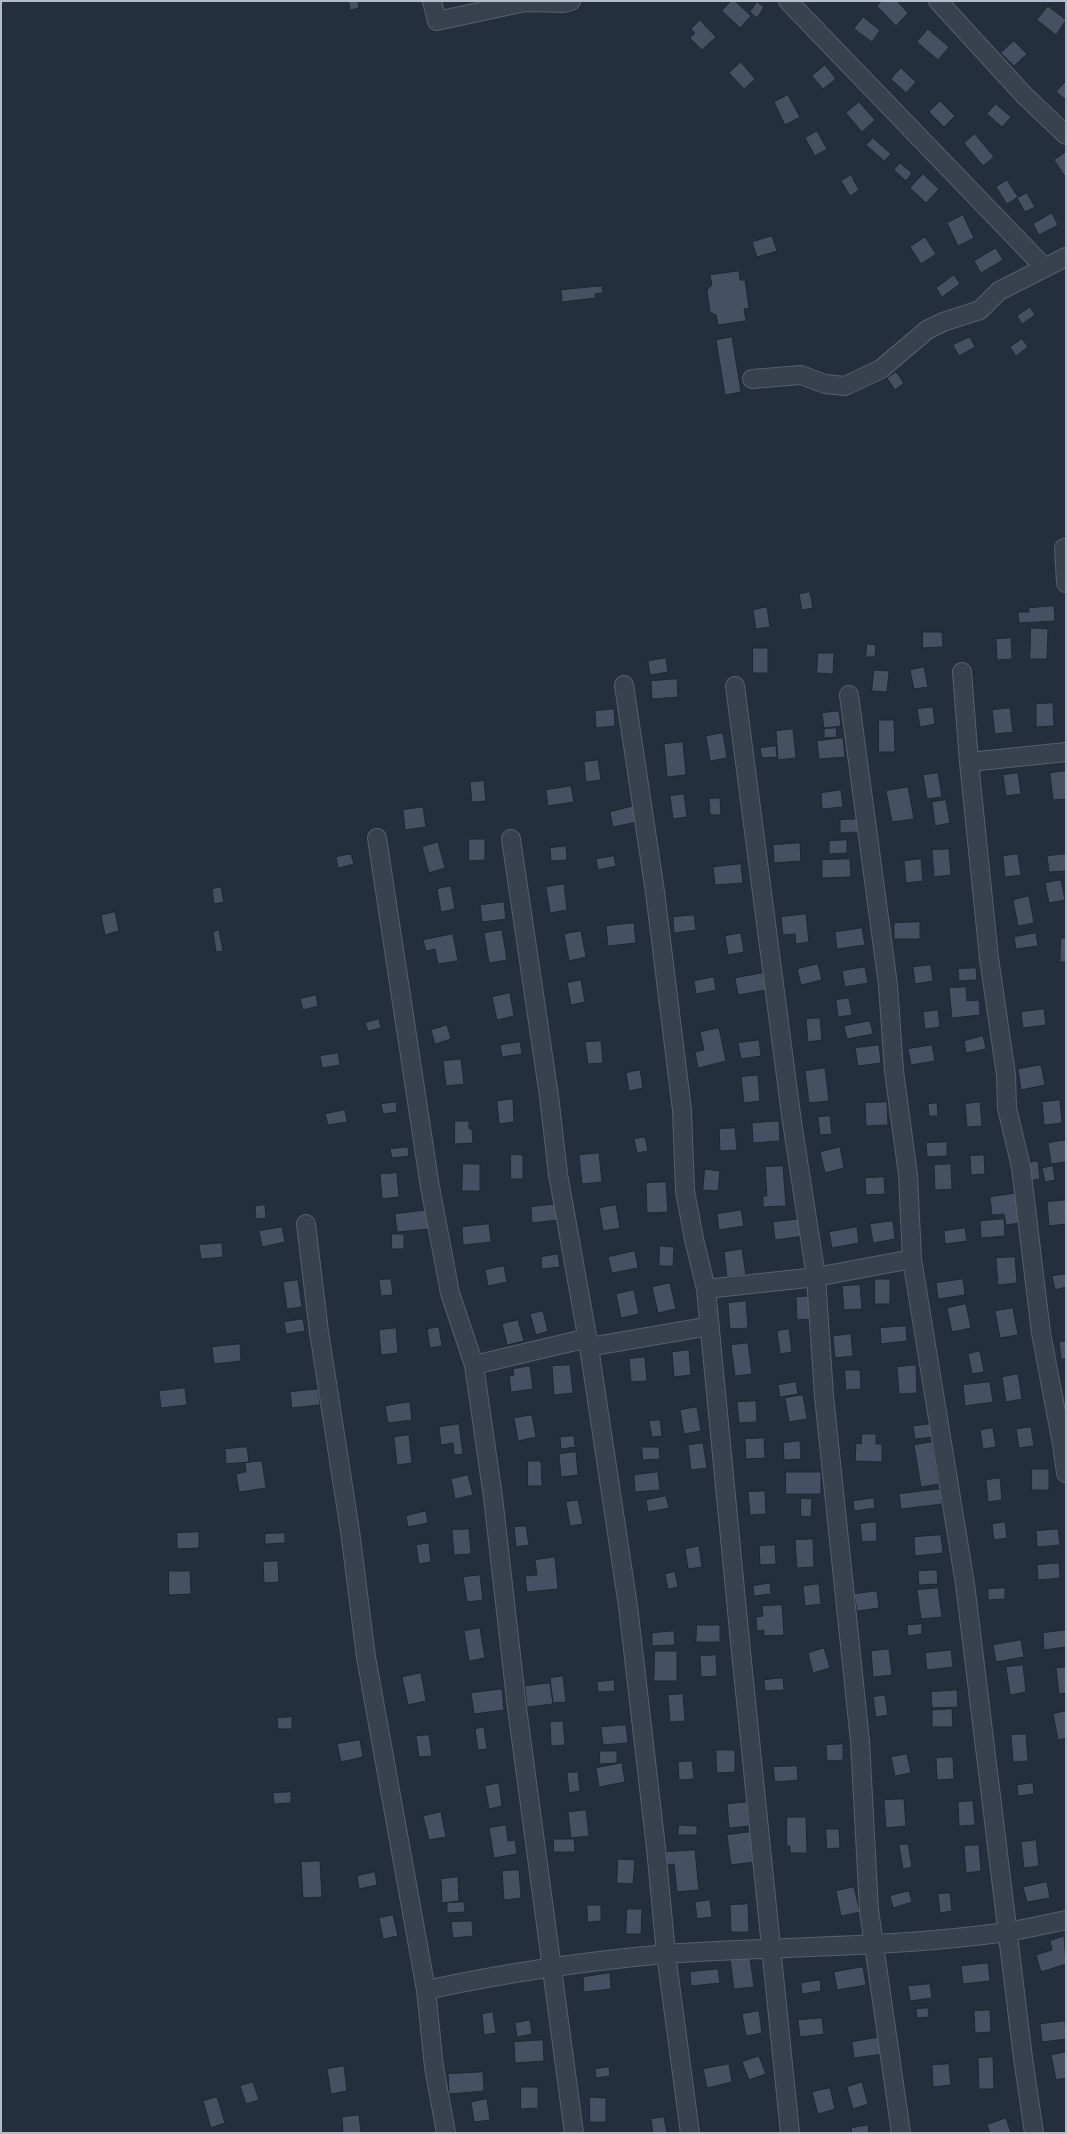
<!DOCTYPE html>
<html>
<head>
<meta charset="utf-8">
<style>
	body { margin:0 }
	#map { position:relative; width:1067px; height:2134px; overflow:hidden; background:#242f3e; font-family:"Roboto Condensed",sans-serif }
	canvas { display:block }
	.frame { position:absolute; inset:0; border:2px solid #b4bcc9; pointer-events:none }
</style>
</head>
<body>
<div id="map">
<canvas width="1067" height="2134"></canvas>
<div class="frame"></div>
</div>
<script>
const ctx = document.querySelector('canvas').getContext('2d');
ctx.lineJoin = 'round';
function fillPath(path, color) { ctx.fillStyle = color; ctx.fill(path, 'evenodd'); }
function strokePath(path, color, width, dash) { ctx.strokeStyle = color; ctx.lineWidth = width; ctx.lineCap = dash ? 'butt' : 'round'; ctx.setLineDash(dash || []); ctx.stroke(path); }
const building = new Path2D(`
	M349 1H358L359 8 350 10Z
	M731 1H735L751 16 740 28 722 11Z
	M882 1H897L908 13 896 26 877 6Z
	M757 2 764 7 757 18 750 12Z
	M1048 6 1066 20 1056 35 1037 20Z
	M863 17 880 30 872 42 854 29Z
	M700 20 716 37 702 50 690 38 695 33 691 29Z
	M928 29 949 47 938 60 917 42Z
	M1014 41 1027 54 1014 66 1001 53Z
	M741 62 755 79 744 89 729 73Z
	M825 65 836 79 823 89 812 76Z
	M901 68 916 82 906 93 891 79Z
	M1066 81V100L1056 92Z
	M788 95 800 117 785 125 774 102Z
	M940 101 955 116 944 127 929 112Z
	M859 102 875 120 862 132 846 113Z
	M996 104 1011 117 1002 127 987 114Z
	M817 131 827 149 815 156 805 138Z
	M975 134 994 157 983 166 964 143Z
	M873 138 891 154 884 161 866 145Z
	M1066 152V178L1054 160Z
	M900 163 912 173 906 181 894 170Z
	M923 174 939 189 926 203 910 188Z
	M851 175 859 190 850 196 841 181Z
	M1007 180 1018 197 1007 204 996 187Z
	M1027 193 1035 207 1025 212 1017 198Z
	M1052 213 1058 225 1039 235 1033 224Z
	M963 215 974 238 958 246 947 223Z
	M772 236 777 251 757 257 752 242Z
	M925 237 936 254 921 264 910 247Z
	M996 248 1003 260 981 273 974 261Z
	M739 271 740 280H745L749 308 744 309 746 321 718 325 716 315 710 312 707 290 712 285 710 275Z
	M954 275 960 284 942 297 936 288Z
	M602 286 603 293 595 294 596 298 562 302 561 290Z
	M1030 307 1035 315 1022 324 1017 316Z
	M732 337 741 392 725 395 716 340Z
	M970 337 975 347 959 356 953 345Z
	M1022 339 1028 347 1016 356 1010 347Z
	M896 372 904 383 895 390 887 378Z
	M810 592 813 608 802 610 799 594Z
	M1054 606 1055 621 1019 623 1018 612H1029V608Z
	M767 607 770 627 756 629 753 610Z
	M1031 628 1048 629 1047 659H1030Z
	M923 632H942L943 647 923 648Z
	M1011 638 1012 659 997 660 996 639Z
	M867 644 876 645 875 657H866Z
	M753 648H768V673H753Z
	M818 653H834L833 674 817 673Z
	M666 658 668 672 650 675 648 661Z
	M924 667 928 687 914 689 910 670Z
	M874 670 889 671 887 692 872 691Z
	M677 679 678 697 652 699 651 681Z
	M1053 703 1054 726 1036 727V704Z
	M933 707 935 724 920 727 917 709Z
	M1010 708 1013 732 995 734 992 710Z
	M614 709 615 726 596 728 595 711Z
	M839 711 841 726 824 728 822 713Z
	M879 720H894L895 752H879Z
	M836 728 837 737 824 738V729Z
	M793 729 796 758 778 760 776 731Z
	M723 733 727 758 710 761 706 736Z
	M843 738 845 757 819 759 817 741Z
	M683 742 686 775 667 777 664 744Z
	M776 746 777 757 762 758 760 748Z
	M598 760 601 780 586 782 584 762Z
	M1066 771V799L1053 800 1050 773Z
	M938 773 942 797 927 799 923 775Z
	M1018 773 1021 794 1006 796 1003 775Z
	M484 781 486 801 472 802 470 782Z
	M571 786 574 802 548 806 546 790Z
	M908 787 914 819 892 822 886 791Z
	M841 790 843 807 822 809 821 793Z
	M684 794 687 817 673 819 670 796Z
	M720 798 721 815H710L709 799Z
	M946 800 950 823 935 826 932 802Z
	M634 806 637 822 613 827 610 812Z
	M423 807 426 827 405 830 403 810Z
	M858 819V832L840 833V820Z
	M469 839H485V860L469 861Z
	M847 840V853L829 854V841Z
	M438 842 445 868 429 873 422 847Z
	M800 843 801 861 774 863 773 845Z
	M566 846 567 860 551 861 550 848Z
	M949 849 951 875 934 877 932 850Z
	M351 854 354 864 338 868 336 857Z
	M1018 854 1021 875 1005 877 1003 856Z
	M1066 854V871L1049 872 1047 856Z
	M614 856 616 866 598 870 596 859Z
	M850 859 851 877 822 878V860Z
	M921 859 923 881 906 883 904 861Z
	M741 864 743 883 715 885 713 867Z
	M1061 880 1065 900 1049 903 1045 883Z
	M564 884 567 910 550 913 546 887Z
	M451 886 455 909 441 912 437 889Z
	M221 887 224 902 214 904 212 889Z
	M1029 896 1034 923 1018 926 1013 900Z
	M504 902 506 919 482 922 480 905Z
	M115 912 119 931 105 935 101 915Z
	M806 914 809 942 796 944 795 934 783 935 781 917Z
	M694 915 696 930 674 933 673 917Z
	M920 922V939H894V923Z
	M634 923 636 943 608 946 606 926Z
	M862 928 865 945 837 949 835 932Z
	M219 930 223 951 216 952 213 932Z
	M502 930 507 960 489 963 484 933Z
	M581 931 586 957 569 961 564 934Z
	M741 933 744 952 728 955 725 936Z
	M1036 933 1038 946 1016 949 1014 937Z
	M453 934 458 961 438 964 435 949 426 951 423 940Z
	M1061 938H1066V962H1060Z
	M818 964 822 980 801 985 797 969Z
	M931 965 933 981 915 984 913 967Z
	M865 967 868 983 845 987 842 971Z
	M976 968 977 980 959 981 958 969Z
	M763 973 766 990 738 995 735 978Z
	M714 977 716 990 696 994 694 981Z
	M581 980 585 1002 571 1005 567 983Z
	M966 987 967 1001 979 1000 980 1015 952 1018 949 988Z
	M510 993 514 1016 497 1020 492 997Z
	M316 995 318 1006 303 1010 300 999Z
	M849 998 852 1015 838 1017 836 1000Z
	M1044 1009 1046 1025 1023 1028 1021 1012Z
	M938 1010 940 1027 925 1029 923 1012Z
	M820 1018 822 1040 808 1042 806 1019Z
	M379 1019 381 1028 368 1031 365 1023Z
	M870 1021 873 1034 847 1039 844 1026Z
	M447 1025 451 1039 435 1044 431 1030Z
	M719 1028 726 1061 698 1068 695 1052 704 1050 700 1032Z
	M983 1036 986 1049 966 1053 964 1041Z
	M759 1040 761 1056 741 1059 738 1043Z
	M601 1041 603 1063 588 1064 585 1042Z
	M520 1042 522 1054 502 1057 500 1045Z
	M879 1045 881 1063 858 1066 855 1048Z
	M932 1045 935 1061 911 1065 908 1049Z
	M338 1053 340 1065 322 1068 320 1056Z
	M461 1059 464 1084 446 1086 443 1061Z
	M1041 1065 1045 1085 1021 1090 1018 1069Z
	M825 1068 829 1101 809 1103 805 1071Z
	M640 1070 643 1088 629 1091 626 1073Z
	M758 1075 760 1101 744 1103 741 1077Z
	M513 1099 514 1122 499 1124 497 1101Z
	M1060 1100 1062 1123 1044 1125 1042 1102Z
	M396 1102 397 1112 383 1114 381 1104Z
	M887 1102 888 1125 866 1126 865 1103Z
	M980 1102 982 1126 967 1127 965 1104Z
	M937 1103 938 1116H929L928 1104Z
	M345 1110 347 1122 328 1125 325 1114Z
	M830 1116 832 1134 820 1135 818 1117Z
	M455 1121H469V1129H472L473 1143 455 1144Z
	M779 1121 780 1141 753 1143 752 1123Z
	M735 1128 737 1150 720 1151 719 1129Z
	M645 1137 648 1151 637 1153 634 1139Z
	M1066 1140V1162L1051 1164 1048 1143Z
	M947 1142V1156L927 1157 926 1143Z
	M408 1147 409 1156 392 1158 390 1149Z
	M840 1147 844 1168 825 1173 820 1152Z
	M599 1153 602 1182 582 1184 579 1155Z
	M511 1154 523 1155V1179H511Z
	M984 1155 985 1174 971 1175 970 1156Z
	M1038 1161 1040 1179 1029 1181 1027 1163Z
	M463 1164H480V1191H462Z
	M951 1164 952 1189 935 1190 934 1165Z
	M783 1166 786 1206 763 1207V1196H767L765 1167Z
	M1053 1166 1055 1180 1045 1182 1042 1168Z
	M705 1169 720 1171 718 1191 703 1190Z
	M397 1173 399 1197 382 1199 380 1174Z
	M884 1177 885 1194 866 1195 865 1178Z
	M666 1182 668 1212 647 1213 646 1183Z
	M1017 1193 1020 1223 1006 1225 1004 1214 992 1215 990 1197Z
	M1066 1200V1224L1049 1226 1047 1202Z
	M556 1204 558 1220 532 1223 531 1207Z
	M265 1205 266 1218 256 1219 255 1206Z
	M616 1205 620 1228 603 1231 599 1208Z
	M428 1210 429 1229 397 1232 395 1214Z
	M741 1210 744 1226 719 1230 717 1214Z
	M801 1219 803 1236 775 1240 773 1222Z
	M1004 1219 1005 1236 981 1238 980 1221Z
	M893 1221 895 1239 873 1243 870 1224Z
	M489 1224 491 1242 463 1245 462 1227Z
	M282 1227 285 1242 262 1247 259 1231Z
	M857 1227 859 1243 832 1248 829 1232Z
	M965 1228 967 1241 945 1244 944 1231Z
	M392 1234H404V1249H392Z
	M222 1243 223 1257 201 1259 199 1245Z
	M660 1246 674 1247 673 1266H659Z
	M742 1249 746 1275 727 1277 724 1252Z
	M635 1251 638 1268 612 1273 608 1257Z
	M558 1254 560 1267 542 1269 541 1257Z
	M1015 1257 1017 1283 998 1285 996 1258Z
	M504 1266 507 1282 488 1286 485 1270Z
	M1066 1274V1287L1055 1290 1052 1276Z
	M391 1279 393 1295 381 1296 379 1280Z
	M875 1279H890V1304H875Z
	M963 1279 965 1295 938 1299 936 1283Z
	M298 1280 302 1307 287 1309 283 1282Z
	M670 1283 676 1309 658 1313 652 1287Z
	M860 1285 862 1309 844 1310 842 1286Z
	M634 1290 639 1314 621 1318 616 1294Z
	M811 1296V1319L797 1320 796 1297Z
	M746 1301 748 1328 730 1329 728 1303Z
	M966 1304 971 1328 952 1332 947 1308Z
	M1013 1308 1018 1335 1000 1338 995 1311Z
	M543 1311 548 1331 536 1335 530 1314Z
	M303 1319 305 1331 286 1334 284 1322Z
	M518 1320 524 1341 507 1345 502 1324Z
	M906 1326 907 1341 881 1344 880 1328Z
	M439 1327 442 1346 430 1348 427 1329Z
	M396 1328 398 1353 381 1355 379 1330Z
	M789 1329 792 1352 780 1354 777 1331Z
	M851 1334 853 1356 835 1358 833 1336Z
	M1066 1341V1359H1061L1059 1342Z
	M748 1343 752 1374 735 1376 731 1345Z
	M240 1344 241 1361 214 1364 212 1347Z
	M689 1350 691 1375 674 1377 672 1352Z
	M980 1351 984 1372 972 1374 968 1354Z
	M645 1357 647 1381 631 1382 629 1359Z
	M570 1365 573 1393 554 1395 552 1366Z
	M916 1365 917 1393 899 1394 897 1367Z
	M530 1366 533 1389 511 1392 509 1376 514 1375 513 1369Z
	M845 1370H860L861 1389 846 1390Z
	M1018 1374 1022 1399 1006 1402 1002 1377Z
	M796 1382 798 1394 780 1397 778 1385Z
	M990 1382 993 1402 965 1406 963 1385Z
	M185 1388 187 1405 161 1408 159 1391Z
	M318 1389 320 1405 292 1408 290 1392Z
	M803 1395 807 1419 789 1422 785 1398Z
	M756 1401 757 1422 739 1423 737 1402Z
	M410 1402 412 1420 388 1423 385 1406Z
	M697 1407 701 1431 684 1434 680 1410Z
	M532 1415 536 1437 518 1441 514 1418Z
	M660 1420 662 1436 652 1437 649 1421Z
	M459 1424 463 1454 454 1455 453 1443 441 1445 439 1427Z
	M931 1424 933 1437 915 1439 913 1426Z
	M1031 1427 1034 1446 1019 1448 1016 1429Z
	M993 1428 996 1447 983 1449 980 1430Z
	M862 1434H876V1444H882V1462L855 1461 856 1443 861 1444Z
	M409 1435 412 1463 397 1465 394 1437Z
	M574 1436 575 1447 561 1449 560 1437Z
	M764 1438 765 1458 746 1459 745 1439Z
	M800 1441 801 1459 784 1460 783 1443Z
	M932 1442 939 1484 921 1487 914 1445Z
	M703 1443 707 1468 691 1470 688 1445Z
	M247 1447 249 1462 226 1464 225 1449Z
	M642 1447H659L660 1459 643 1460Z
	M576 1452 578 1475 561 1477 559 1454Z
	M262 1461 266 1488 239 1492 236 1474 246 1472 245 1463Z
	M528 1461H541L542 1486H528Z
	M1032 1469H1049V1490H1032Z
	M658 1472 660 1490 635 1492 634 1475Z
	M786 1472H821V1494H786Z
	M468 1475 473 1495 455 1499 451 1479Z
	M1000 1478 1002 1500 988 1502 986 1480Z
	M941 1489 942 1504 901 1509 899 1494Z
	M765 1491 766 1514 750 1515 748 1492Z
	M666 1496 669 1508 648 1512 646 1500Z
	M801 1498 812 1499 811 1517 801 1516Z
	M874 1498 875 1508 854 1511 853 1501Z
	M578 1500 583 1524 570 1526 566 1502Z
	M426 1511 428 1523 408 1527 406 1516Z
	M876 1522 877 1541 862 1542 860 1524Z
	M1005 1522 1007 1538 994 1540 992 1524Z
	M526 1526 529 1545 516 1547 514 1527Z
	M469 1529 471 1554 454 1555 452 1530Z
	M1058 1529 1060 1545 1037 1547 1036 1531Z
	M199 1532V1548L177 1549V1533Z
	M285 1533V1543L265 1544V1534Z
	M941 1535 943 1553 915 1556 914 1537Z
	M813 1539 814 1567 797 1568 795 1540Z
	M429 1543 431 1562 419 1564 416 1545Z
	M775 1545 776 1564 760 1565 759 1546Z
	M699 1546 702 1567 688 1569 685 1549Z
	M555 1557 558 1589 527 1592 525 1576 537 1575 535 1560Z
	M278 1561 279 1582 264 1583 263 1562Z
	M1059 1563 1060 1578 1038 1580 1037 1565Z
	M937 1570 938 1584 919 1585 918 1571Z
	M169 1571H190L191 1594 169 1595Z
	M675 1572 678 1587 668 1589 665 1574Z
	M480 1575 483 1600 467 1602 463 1577Z
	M770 1583 771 1594 754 1596 753 1586Z
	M819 1584 821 1604 805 1606 803 1586Z
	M938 1588 942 1617 921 1619 917 1590Z
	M1005 1588V1599L988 1600V1589Z
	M877 1591 879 1608 857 1611 854 1594Z
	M782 1605 784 1635 764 1636V1630L757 1631 756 1617 763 1616 762 1606Z
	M922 1624V1634L908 1636 907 1625Z
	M697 1625H720V1642H696Z
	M480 1628 485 1658 469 1661 464 1631Z
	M1066 1630V1647L1044 1650 1043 1633Z
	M674 1631 675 1645 652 1646V1633Z
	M1021 1640 1024 1657 996 1662 993 1645Z
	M824 1648 830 1668 813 1673 808 1653Z
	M889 1649 892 1675 873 1677 871 1651Z
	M951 1650 953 1667 927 1670 925 1653Z
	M655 1651H677V1681H654Z
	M716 1655 717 1676 701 1677 700 1656Z
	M1023 1665 1026 1692 1010 1695 1006 1667Z
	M1066 1667V1693L1059 1694 1056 1668Z
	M421 1673 426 1701 408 1705 402 1677Z
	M563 1676 566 1702 553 1703 550 1678Z
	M783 1678 784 1690 765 1691 764 1680Z
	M614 1680 615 1691 598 1692 597 1682Z
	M550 1683 553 1704 527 1707 525 1686Z
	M502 1689 504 1710 474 1714 471 1693Z
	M957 1690 958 1707 932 1708 931 1692Z
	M683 1694 685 1721 670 1722 668 1695Z
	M885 1695 888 1715 876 1717 873 1697Z
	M952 1709 953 1727H932V1710Z
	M1066 1711V1738L1058 1740 1053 1714Z
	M292 1717V1729H278L277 1718Z
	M563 1721 565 1745 551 1746 550 1722Z
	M626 1725 628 1743 603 1745 601 1727Z
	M484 1727 487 1749 478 1750 475 1729Z
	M1026 1734 1028 1761 1013 1762 1011 1735Z
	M429 1735 432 1756 419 1757 416 1736Z
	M360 1740 363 1757 341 1762 337 1744Z
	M843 1744V1760L827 1761 826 1745Z
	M716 1750H735V1772L717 1773Z
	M600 1751H617V1763L600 1764Z
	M907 1754 911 1773 895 1776 891 1757Z
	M953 1757 954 1779 937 1780 936 1758Z
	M692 1761 694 1779 679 1780 678 1762Z
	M622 1763 625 1782 599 1787 596 1768Z
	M797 1766 798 1780 775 1782 773 1767Z
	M578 1772 580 1791 569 1793 567 1773Z
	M499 1783 502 1806 489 1809 485 1786Z
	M1033 1783 1034 1794 1018 1796 1017 1785Z
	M291 1792V1803L274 1804 273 1793Z
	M904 1799 906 1826 886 1828 884 1800Z
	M973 1801 975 1825 959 1826 958 1802Z
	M747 1802 749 1826 729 1828 727 1804Z
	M586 1810 589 1836 571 1838 568 1812Z
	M441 1812 446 1837 429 1840 423 1816Z
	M787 1817H806L807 1853H790V1846H787Z
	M506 1825 508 1841 515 1840 517 1854 494 1858 489 1828Z
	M679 1825 697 1826V1835H678Z
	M826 1829H839L840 1848 827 1849Z
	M750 1832 754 1862 731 1865 727 1835Z
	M554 1839H574L575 1852H554Z
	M1036 1840 1039 1866 1024 1868 1021 1842Z
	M908 1844 912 1867 903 1869 899 1845Z
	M979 1845 981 1871 966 1873 964 1846Z
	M695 1850 699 1890 677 1892 674 1864 667 1865 666 1852Z
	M618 1859 635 1860 633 1884 617 1883Z
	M320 1861 322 1897 303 1898 301 1862Z
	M519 1870 521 1898 504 1900 502 1871Z
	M375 1872 377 1885 359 1889 357 1876Z
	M458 1877 459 1901 442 1903 441 1879Z
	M1047 1882 1050 1898 1027 1902 1023 1887Z
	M854 1887 860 1912 841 1916 836 1891Z
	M909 1891 912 1902 893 1908 890 1896Z
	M950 1893 952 1911 940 1913 938 1894Z
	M710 1900 712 1917 697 1919 695 1902Z
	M464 1902 465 1912 447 1913V1903Z
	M748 1904 749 1932H731L730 1905Z
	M587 1905H601V1921L588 1922Z
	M627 1909H642L641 1934H626Z
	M393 1915 398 1936 383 1939 379 1918Z
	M472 1921 473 1936 453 1938 451 1922Z
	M1064 1936 1066 1964 1041 1972 1036 1955 1052 1950 1050 1941Z
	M750 1957 754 1987 734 1989 730 1959Z
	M988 1963 990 1981 963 1984 961 1966Z
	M863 1967 866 1985 837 1990 834 1972Z
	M718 1969 720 1983 691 1986 690 1972Z
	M610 1973 611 1989 584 1992 583 1977Z
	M820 1980 821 1991 802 1994 801 1983Z
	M930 1984 932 1998 910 2001 908 1986Z
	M928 2008 929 2017 917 2018 916 2009Z
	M990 2010 991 2032 975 2033 974 2011Z
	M759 2011 762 2033 746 2036 742 2014Z
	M493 2012 496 2033 484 2035 482 2014Z
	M822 2018 824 2034 800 2037 798 2020Z
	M530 2020 532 2034 517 2037 515 2023Z
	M1065 2021 1066 2039 1042 2042 1040 2024Z
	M881 2037 883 2054 854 2058 852 2042Z
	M543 2040 544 2061 515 2063 514 2042Z
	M1066 2052V2078L1056 2080 1051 2055Z
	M759 2056 766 2074 749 2080 742 2062Z
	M993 2057 994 2089H979L978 2058Z
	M729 2064 732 2082 707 2088 703 2069Z
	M949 2064 951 2085 933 2087 932 2065Z
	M344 2066 347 2091 331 2094 327 2069Z
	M609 2067 610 2076 596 2078 595 2069Z
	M483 2072 484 2091 449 2094 448 2074Z
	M253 2082 259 2100 246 2104 240 2086Z
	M862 2082 868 2104 853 2109 847 2087Z
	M521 2087H538V2108L521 2109Z
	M830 2088 835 2109 818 2114 812 2092Z
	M217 2097 225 2123 211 2128 203 2101Z
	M590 2097 606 2098V2122H590Z
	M487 2099 490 2120 474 2122 471 2102Z
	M359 2115 361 2133H343L342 2117Z
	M664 2117 667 2133H653L651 2119Z
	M1006 2118 1011 2133H990L987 2125Z
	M868 2125 869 2133H852L851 2128Z`);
fillPath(building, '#455162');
strokePath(building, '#1f2835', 1);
const street = new Path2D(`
	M432 1 437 21 525 2 564 3 571 1
	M788 1 1044 267
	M938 1 1024 95 1066 135
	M752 379 801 375 825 384 845 386 881 369 927 330 943 322 980 310 999 291 1066 257
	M1066 548H1064L1066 583
	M962 672 969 762 989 958 1006 1075 1007 1108 1021 1167 1041 1333 1062 1444 1066 1473
	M624 685 655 892 682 1110 685 1191 694 1239 706 1289 741 1652 790 2133
	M735 686 792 1122 816 1277 824 1396 860 1741 869 1910 901 2133
	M849 695 888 985 894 1071 908 1175 912 1259 965 1584 1023 2058 1034 2133
	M969 762 1066 752
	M377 838 430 1187 450 1293 474 1365 493 1497 517 1708 574 2133
	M511 839 549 1096 558 1174 589 1347 628 1606 656 1848 666 1954 690 2133
	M306 1224 319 1332 350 1531 366 1657 426 1990 434 2067 446 2133
	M706 1289 816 1277 912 1259
	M589 1347 710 1326
	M474 1365 588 1338
	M426 1990C505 1973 586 1961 666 1954 779 1946 894 1948 1006 1932 1026 1929 1046 1924 1066 1920`);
strokePath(street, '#565f6c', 20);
strokePath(street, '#38414e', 18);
</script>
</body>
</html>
